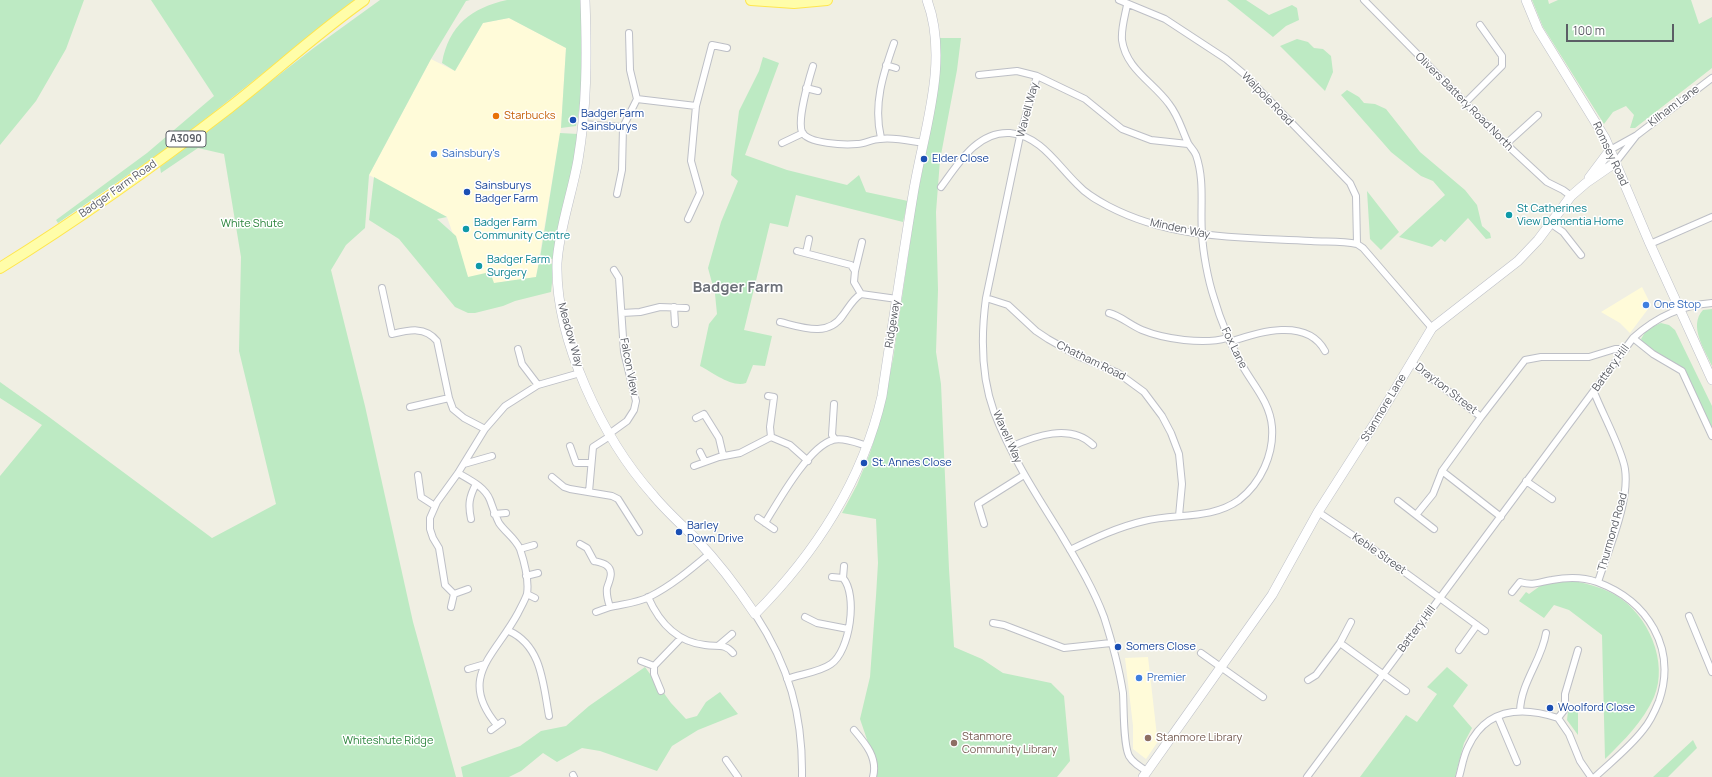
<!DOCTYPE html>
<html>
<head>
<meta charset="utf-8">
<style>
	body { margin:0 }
	#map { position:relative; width:1712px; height:777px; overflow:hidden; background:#f0efe3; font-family:Manrope,sans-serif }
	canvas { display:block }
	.scale { position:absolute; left:1566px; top:24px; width:108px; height:18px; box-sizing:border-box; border:2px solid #5b5e65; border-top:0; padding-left:5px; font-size:12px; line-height:14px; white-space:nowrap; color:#5b5e65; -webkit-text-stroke:3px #fff; paint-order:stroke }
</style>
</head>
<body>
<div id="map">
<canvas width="1712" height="777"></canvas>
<div class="scale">100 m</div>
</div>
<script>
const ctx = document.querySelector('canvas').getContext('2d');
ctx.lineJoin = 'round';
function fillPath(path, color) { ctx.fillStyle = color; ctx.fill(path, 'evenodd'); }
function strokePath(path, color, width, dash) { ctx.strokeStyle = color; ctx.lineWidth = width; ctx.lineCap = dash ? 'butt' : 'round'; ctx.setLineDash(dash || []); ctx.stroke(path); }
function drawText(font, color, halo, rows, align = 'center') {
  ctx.font = font + ' Manrope,sans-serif'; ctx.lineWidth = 3; ctx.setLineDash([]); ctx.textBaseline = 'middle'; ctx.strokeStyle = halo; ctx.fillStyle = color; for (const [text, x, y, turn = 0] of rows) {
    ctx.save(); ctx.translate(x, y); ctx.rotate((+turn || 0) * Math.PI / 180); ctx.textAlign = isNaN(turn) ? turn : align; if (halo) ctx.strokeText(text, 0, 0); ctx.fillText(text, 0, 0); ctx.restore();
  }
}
fillPath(new Path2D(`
	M509 18 566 48 561 128 536 277 494 283 468 277 447 217 369 175 431 59 455 71 483 23Z
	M1642 287 1651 305 1630 333 1620 323 1601 312Z
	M1148 657 1157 736 1159 740 1146 759 1133 749V726L1125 658Z`), '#fffbd9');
fillPath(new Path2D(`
	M0 0H84L66 49 36 101 0 145Z
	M151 0H355L179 140 58 223 56 220 147 153 214 96Z
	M380 0H470L466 1 431 59 369 175 365 228 346 245 331 270 365 406 413 622 456 777H0V476L42 425 0 398V382L49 417 212 538 276 504 239 351 241 257 224 154 198 148 161 173 160 167 315 47Z
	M507 0H582C583 42 586 84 576 126L561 128 566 48 509 18 483 23 455 71 442 63C449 25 471 8 507 0Z
	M1227 0H1246L1269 15 1292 5 1297 8 1299 20 1286 26 1273 37Z
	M1532 0H1548L1549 4 1558 0H1691L1699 24 1712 17V68L1635 128H1630L1634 115 1626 106 1613 112 1604 124 1543 27Z
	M940 38H961L957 70 940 160 936 212 938 290 936 352 941 384 949 569 954 647 982 659 1003 673 1051 683 1064 696 1070 761 1057 777H875V763L860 719 870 677 876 596 878 563 876 519 842 513 857 485 870 453 880 420 893 359 916 202 935 107Z
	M1297 39 1308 42 1314 48 1323 49 1331 56 1333 72 1325 91 1280 46Z
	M763 57 779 63 745 155 787 170 847 185 859 175 866 192 908 201 903 222 796 195 788 227 770 223 744 330 772 336 765 366 753 365 746 383C732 388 712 372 700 366L709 324 717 314 715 294 708 268 721 222 738 181 731 175 739 111 759 71Z
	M1347 90 1359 97 1364 103 1375 104 1386 109 1420 152 1465 190 1477 205 1482 226 1490 233 1491 238 1486 239 1468 218 1445 242 1441 239 1432 247 1399 237 1445 195 1433 181 1421 176 1391 152 1341 95Z
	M560 133 578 134 569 190 554 259 540 258Z
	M374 177 447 217 437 219 456 236 468 277 490 272 494 283 536 277 539 262 554 264 551 292 515 301 503 306 475 313H468L455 307 399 239 369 220Z
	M1367 191 1399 232 1381 250 1370 239Z
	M1712 309V366C1705 350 1688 326 1703 310Z
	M1661 323 1669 325 1675 330 1712 406V438L1679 368 1643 343 1641 339 1647 329Z
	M1574 581C1589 584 1604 588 1617 596 1648 615 1669 662 1654 697 1643 722 1624 740 1605 759L1602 635 1569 610 1554 605 1544 618 1519 601 1526 592 1529 594 1540 586 1553 582Z
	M645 667 671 703 686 719 697 716 706 702 720 692 738 714 698 730 672 746 657 771 600 751 582 748 557 762 543 753 521 771 509 777H463L461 767 520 746 541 731 566 726 589 706Z
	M1447 667 1468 685 1453 706 1472 728 1464 743 1455 777H1360L1406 715 1417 722 1437 694 1427 687Z
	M1572 709H1578V735L1567 720 1568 711Z
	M1693 740 1697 748 1668 777H1653Z`), '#bdeac3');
const street = new Path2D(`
	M1119 0 1165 19 1226 59 1244 74 1350 183 1356 196 1357 244
	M1364 0 1506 144 1547 182 1563 190 1571 196
	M886 65 896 68
	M813 66C809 79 797 120 802 132 808 144 845 145 857 144 865 144 872 139 880 139 894 137 910 141 923 143
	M979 75 1017 71 1037 76 1085 99 1122 129 1151 140 1188 144
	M1037 76 1020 136 986 298C981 335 981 376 994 412 1010 454 1035 493 1059 531 1075 558 1093 587 1104 617 1112 642 1119 667 1123 693 1124 708 1123 744 1129 756 1133 763 1140 767 1147 771
	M806 88 818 91
	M637 99 696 106
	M1465 103 1502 66V56L1480 25
	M582 124 623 127
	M881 138C873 105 883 74 894 43
	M782 143 803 133
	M1506 144 1538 115
	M1610 150 1637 135 1712 78
	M1615 163 1636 136
	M941 187C958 164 977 131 1010 133 1041 136 1057 165 1078 185 1086 194 1097 200 1108 206 1173 240 1240 237 1311 241 1326 242 1342 241 1357 244L1363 248 1432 328
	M617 194 622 170 623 127 637 99 630 70 629 33
	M688 219 700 193 691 161 696 106 712 45 727 48
	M1550 223 1563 232 1581 255
	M1650 244 1712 217
	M797 251 851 265 855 271 854 282 861 294
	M806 253 809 239
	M855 271 862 242
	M382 288 392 334C409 330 425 326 437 341L449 398 453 409 464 418 485 429
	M986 298 1008 305 1036 331 1048 339 1078 356 1118 373 1144 392 1162 416 1171 433 1179 454 1182 484 1179 516
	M674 307 675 324
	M622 313 640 312 660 307 686 308
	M1109 313C1121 316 1130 325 1142 330 1164 339 1204 345 1227 338
	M780 322C801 327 828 338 843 315 849 307 853 299 861 294L897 299
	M1633 338 1653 354 1682 371 1712 436
	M1230 342C1258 332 1307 317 1325 351
	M518 349 522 364 538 385
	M1411 362 1481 417
	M1594 392C1602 413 1622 449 1625 469 1630 502 1608 550 1598 582
	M768 396 774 397 770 427 771 437
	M834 404 832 435 835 439
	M410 407 449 398
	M696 418 704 414 719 438 723 455
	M609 434 627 421 634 410 636 401 624 352 619 278 614 270
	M570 446 576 463H591
	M1010 447C1035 436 1070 423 1093 445
	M700 452 705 462
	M464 464 492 456
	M694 466 719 457 740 453 771 437 790 445 808 461
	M1442 471 1501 517
	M458 473C470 480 485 487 490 500 493 508 495 515 499 523 505 532 515 538 520 549 524 561 529 581 527 594 525 600 521 607 518 613 495 656 457 677 497 725
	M418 475 421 497 435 506
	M552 477 564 487 570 489 612 496 618 499 639 532
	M1526 481 1552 499
	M589 492 593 447 610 436
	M1398 501 1434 529
	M1318 512 1373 549 1485 631
	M494 514 506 513
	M1416 515 1433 494 1442 471 1481 417 1525 360 1541 357H1589L1615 349H1626
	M758 518 774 529
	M471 519C468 505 469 497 476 484
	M765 523C778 502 809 446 833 440 843 437 857 443 867 446
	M984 524 978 504 1024 475
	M580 544 587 548 594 561C598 562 603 563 606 565 615 571 609 581 607 588 606 595 608 601 610 607 623 604 637 603 649 597 671 586 690 570 709 554
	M520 549 534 545
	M1070 550C1095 538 1118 527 1144 521 1176 513 1211 520 1239 500 1261 483 1274 454 1272 427 1270 402 1253 385 1242 365 1230 343 1221 322 1214 298 1208 280 1203 253 1202 234 1200 207 1205 181 1196 155 1194 150 1190 147 1188 143 1181 128 1179 117 1169 104 1153 82 1126 69 1122 40 1121 28 1125 16 1127 5
	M526 576 538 573
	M843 578 844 566
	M1512 592 1520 582C1534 586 1539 582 1552 580 1568 577 1583 577 1597 582 1648 601 1677 648 1659 701 1655 711 1650 722 1643 730 1630 747 1611 762 1595 777
	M454 594 445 585 439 548 433 538 430 529V518L437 502 458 473 485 429 505 406 538 385 580 373
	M527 594 535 598
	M648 597C659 622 677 642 705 645 717 647 725 643 733 653
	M451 607 454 594 468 589
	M596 612 610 607
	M755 614C789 666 803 715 802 777
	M1689 616 1712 672
	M805 617 817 623 848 629
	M993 623 1004 625 1064 648 1111 643
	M509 631C542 646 543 684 549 716
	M1340 643 1351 622
	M719 645 732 634
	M1459 650 1477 625
	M1201 653 1263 697
	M641 661 654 666
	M468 669 485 664
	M787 679C801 674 820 672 831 664 850 651 858 595 843 578L832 577
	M1308 680 1316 675 1340 643 1406 691
	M661 691 654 674V666L681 638
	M1520 711C1521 682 1542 660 1546 633
	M1498 717 1517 762
	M1558 718 1565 709V694L1578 650
	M491 730 502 722
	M854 730C866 744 878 758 873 777
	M726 760 738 777
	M573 775 574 777
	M1307 777 1633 338C1655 318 1681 305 1712 303
	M1459 777C1462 767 1463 757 1468 747 1486 708 1521 706 1558 718L1569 734 1580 761 1591 777`);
const secondary = new Path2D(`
	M585 0C587 54 587 107 578 160 572 194 559 229 557 263 555 340 603 439 653 495 666 511 682 525 696 539 718 562 737 587 755 614 815 554 863 480 882 396 892 329 902 262 913 195 923 132 950 62 927 0
	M1526 0 1538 29 1605 138 1650 244 1712 380
	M1589 178 1610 150
	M1143 777 1272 595 1318 512 1378 418 1432 328 1518 261 1538 240 1571 196 1586 183 1615 163`);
const primary = new Path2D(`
	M751 0 794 3 827 0
	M0 268C79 219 155 165 229 108 274 73 317 33 364 0`);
strokePath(street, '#bdbfc6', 8);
strokePath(secondary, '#bec0c8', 10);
strokePath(primary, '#ffe64d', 12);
strokePath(street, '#fff', 6);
strokePath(secondary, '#fff', 9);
strokePath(primary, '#fffda9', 10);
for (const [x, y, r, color] of [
	[496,116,4,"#e8710a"],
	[573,120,4,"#1a4fb4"],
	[434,154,4,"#3f7fe0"],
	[924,159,4,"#1a4fb4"],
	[467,192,4,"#1a4fb4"],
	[1509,215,4,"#0f9aa8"],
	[466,229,4,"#0f9aa8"],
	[479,266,4,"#0f9aa8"],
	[1646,305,4,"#3f7fe0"],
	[864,463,4,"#1a4fb4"],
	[679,532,4,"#1a4fb4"],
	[1118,647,4,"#1a4fb4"],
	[1139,678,4,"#3f7fe0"],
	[1550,708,4,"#1a4fb4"],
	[1148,738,4,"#8d6e63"],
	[954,743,4,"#8d6e63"]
]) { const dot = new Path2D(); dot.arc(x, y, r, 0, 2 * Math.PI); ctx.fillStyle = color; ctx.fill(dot); strokePath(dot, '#fff', 1.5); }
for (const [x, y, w] of [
	[186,139,40]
]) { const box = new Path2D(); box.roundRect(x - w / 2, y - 8, w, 16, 3); ctx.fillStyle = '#fff'; ctx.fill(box); strokePath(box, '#5b5e65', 1); }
drawText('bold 10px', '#5b5e65', null, [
	["A3090",186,139]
]);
drawText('11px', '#5b5e65', '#fff', [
	["Walpole Road",1267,99,46],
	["Olivers Battery Road North",1464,102,45],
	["Kilham Lane",1674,106,-37],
	["Wavell Way",1028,110,-75],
	["Romsey Road",1610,154,65],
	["Badger Farm Road",118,189,-35],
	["Minden Way",1180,229,12],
	["Ridgeway",893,324,-81],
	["Meadow Way",570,335,74],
	["Fox Lane",1234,348,64],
	["Chatham Road",1091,361,26],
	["Falcon View",629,367,79],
	["Battery Hill",1611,368,-54],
	["Drayton Street",1446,389,38],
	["Stanmore Lane",1384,408,-59],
	["Wavell Way",1007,437,66],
	["Thurmond Road",1613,532,-74],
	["Keble Street",1379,554,35],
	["Battery Hill",1417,629,-53]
]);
drawText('11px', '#164399', '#fff', [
	["Badger Farm",581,114],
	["Sainsburys",581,127],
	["Elder Close",932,159],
	["Sainsburys",475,186],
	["Badger Farm",475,199],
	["St. Annes Close",872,463],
	["Barley",687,526],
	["Down Drive",687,539],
	["Somers Close",1126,647],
	["Woolford Close",1558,708]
], 'left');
drawText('11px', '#c56008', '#fff', [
	["Starbucks",504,116]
], 'left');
drawText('11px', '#366cbe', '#fff', [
	["Sainsbury's",442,154],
	["One Stop",1654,305],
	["Premier",1147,678]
], 'left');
drawText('11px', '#0d838f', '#fff', [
	["St Catherines",1517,209],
	["View Dementia Home",1517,222],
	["Badger Farm",474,223],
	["Community Centre",474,236],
	["Badger Farm",487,260],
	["Surgery",487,273]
], 'left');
drawText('11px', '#2b843c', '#fff', [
	["White Shute",252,224],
	["Whiteshute Ridge",388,741]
]);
drawText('11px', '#785e54', '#fff', [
	["Stanmore",962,737],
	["Community Library",962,750],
	["Stanmore Library",1156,738]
], 'left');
drawText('bold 15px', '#6c7078', '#fff', [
	["Badger Farm",738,288]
]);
</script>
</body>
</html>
